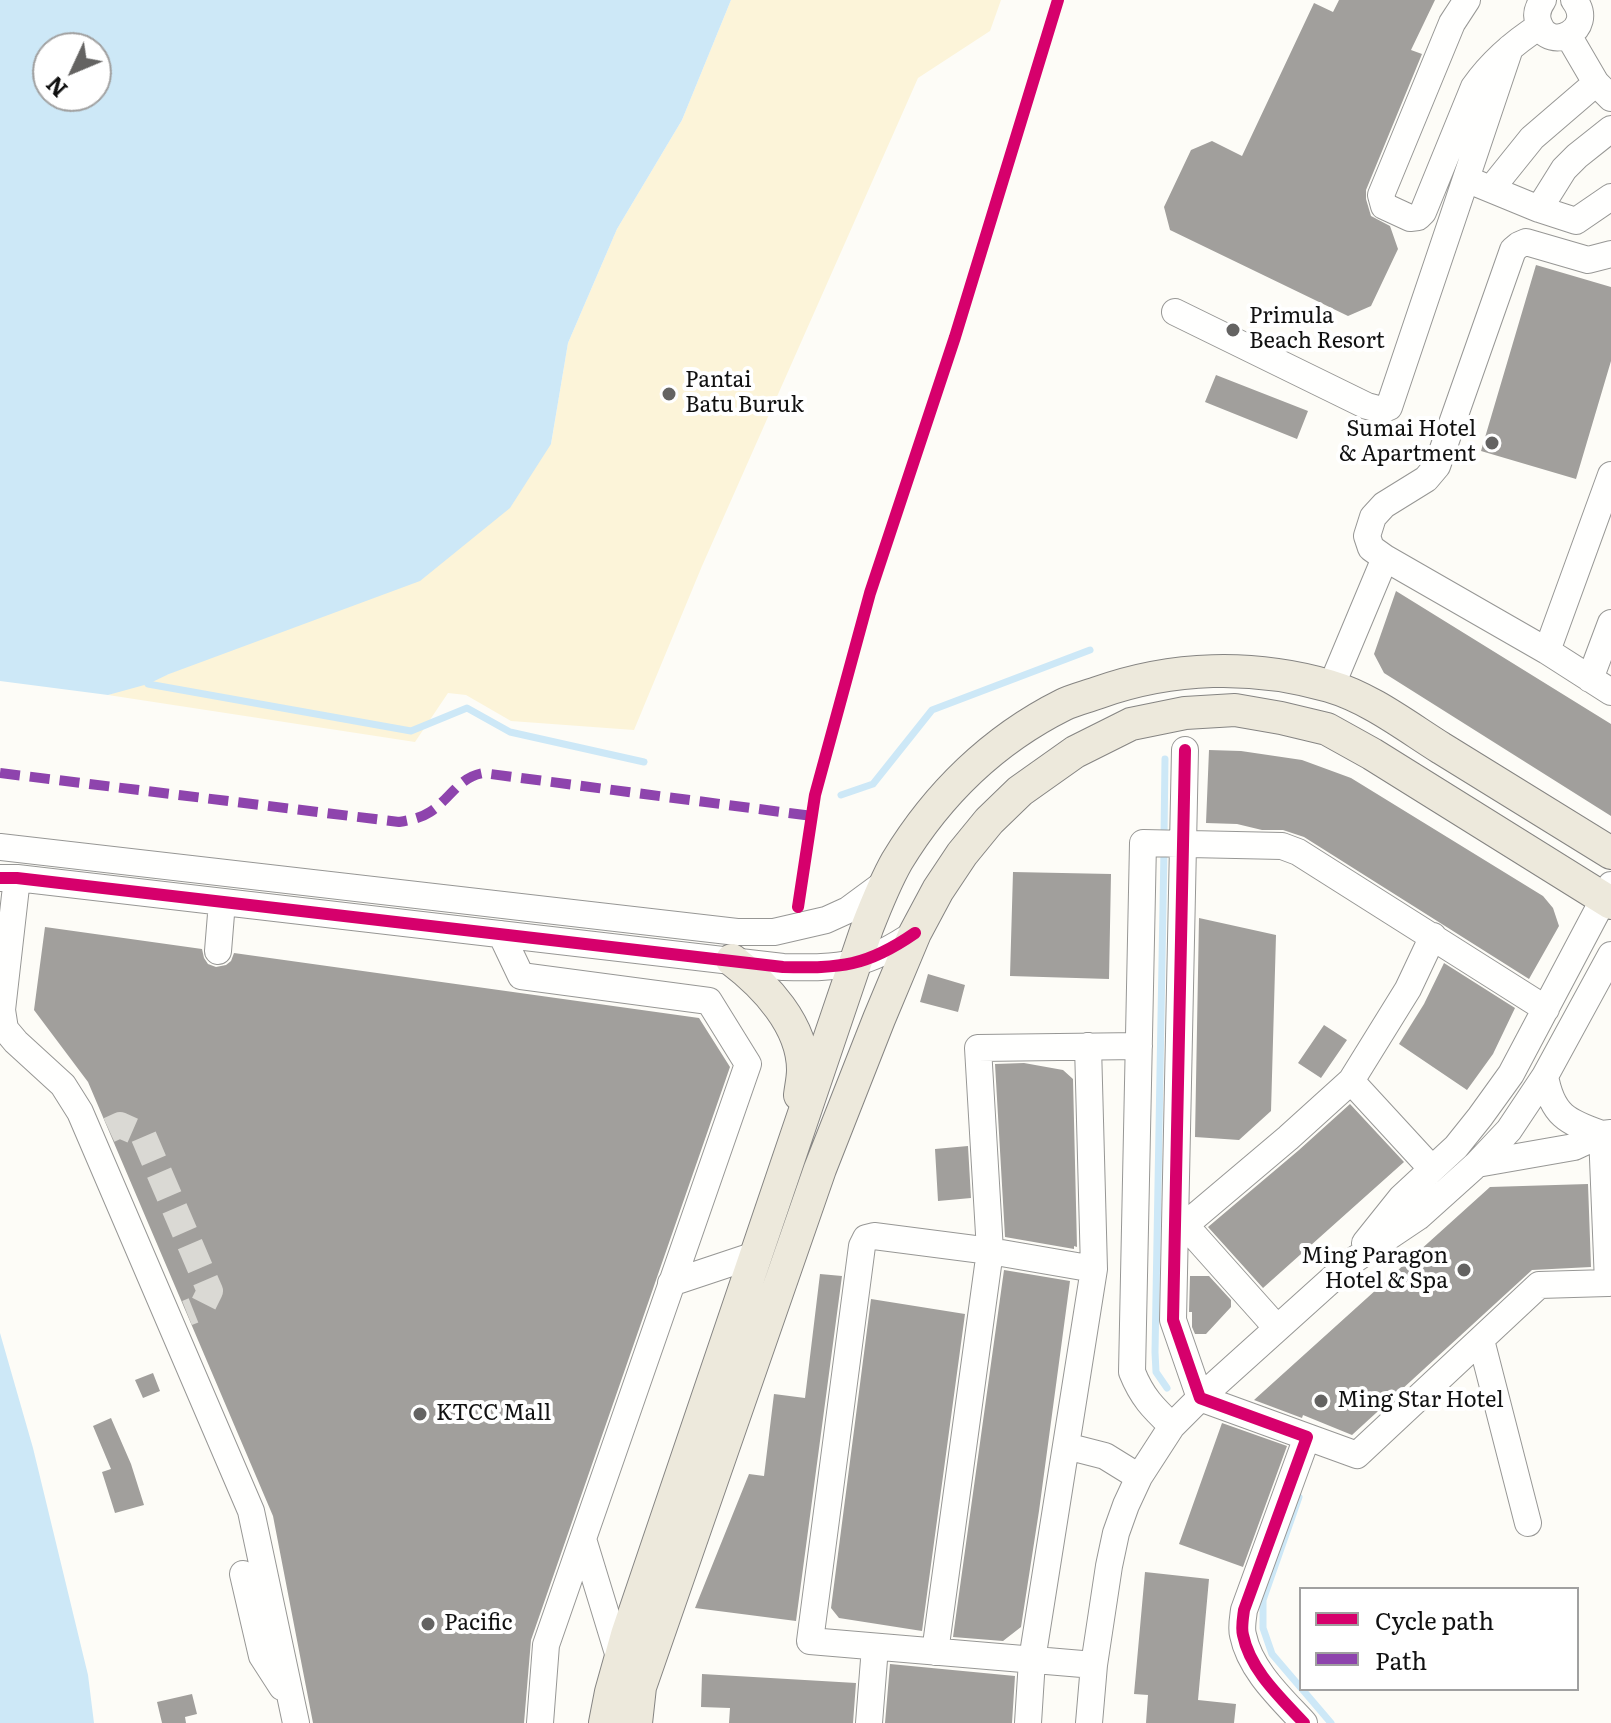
<!DOCTYPE html>
<html>
<head>
<meta charset="utf-8">
<style>
	body { margin:0 }
	#map { position:relative; width:1611px; height:1723px; overflow:hidden; background:#fdfcf7; font-family:Literata,serif }
	canvas { display:block }
	.legend { position:absolute; left:1299px; top:1587px; width:280px; height:104px; box-sizing:border-box; background:#fff; border:2px solid #a0a0a0; margin:0; padding:10px 14px; list-style:none; font-size:24px; color:#111 }
	.legend li { display:flex; align-items:center; gap:16px; height:40px }
	.legend b { width:40px; border:2px solid #a0a0a0 }
	.north { position:absolute; left:32px; top:32px; width:80px; height:80px; box-sizing:border-box; background:#fff; border:2px solid #a0a0a0; border-radius:50%; rotate:226deg; font-size:22px; font-weight:700; line-height:32px; text-align:center; color:#111 }
	.north::after { content:''; display:block; margin:auto; width:28px; height:36px; background:#646362; clip-path:polygon(50% 0,100% 100%,50% 72%,0 100%) }
</style>
</head>
<body>
<div id="map">
<canvas width="1611" height="1723"></canvas>
<ul class="legend">
<li><b style="height:10px;background:#d6006c"></b>Cycle path</li>
<li><b style="height:10px;background:#8e44ad"></b>Path</li>
</ul>
<div class="north">N</div>
</div>
<script>
const ctx = document.querySelector('canvas').getContext('2d');
ctx.lineJoin = 'round';
function fillPath(path, color) { ctx.fillStyle = color; ctx.fill(path, 'evenodd'); }
function strokePath(path, color, width, dash) { ctx.strokeStyle = color; ctx.lineWidth = width; ctx.lineCap = dash ? 'butt' : 'round'; ctx.setLineDash(dash || []); ctx.stroke(path); }
function drawText(font, color, halo, rows, align = 'center') {
  ctx.font = font + ' Literata,serif'; ctx.lineWidth = 8; ctx.setLineDash([]); ctx.textBaseline = 'middle'; ctx.strokeStyle = halo; ctx.fillStyle = color; for (const [text, x, y, turn = 0] of rows) {
    ctx.save(); ctx.translate(x, y); ctx.rotate((+turn || 0) * Math.PI / 180); ctx.textAlign = isNaN(turn) ? turn : align; if (halo) ctx.strokeText(text, 0, 0); ctx.fillText(text, 0, 0); ctx.restore();
  }
}
fillPath(new Path2D(`
	M731 0H1001L990 31 918 78 702 566 634 730 511 721 466 695 448 693 415 742 108 695 169 674 551 444 568 343 617 229 682 120Z`), '#fcf4d9');
fillPath(new Path2D(`
	M0 0H731L682 120 617 229 568 343 551 444 510 508 420 581 169 674 148 684 108 695 0 681ZM48 48H96V96H48Z
	M0 1333 33 1448 88 1675 94 1723H0Z`), '#cde8f7');
strokePath(new Path2D(`
	M148 684 411 731 467 708 510 732 644 762
	M841 795 873 784 932 710 1090 650
	M1164 837 1165 759
	M1164 849 1155 1352 1156 1372 1167 1388
	M1299 1497 1263 1600V1628L1272 1654 1301 1688
	M1302 1689 1331 1723`), '#cde8f7', 7);
fillPath(new Path2D(`
	M1339 0H1435L1411 50 1422 54 1366 190V199L1371 216 1390 226 1398 249 1371 306 1348 316 1170 230 1164 207 1191 150 1212 141 1242 156 1314 3 1333 12Z
	M1536 265 1611 287V361L1576 479 1481 451Z
	M1216 375 1308 411 1297 439 1205 402Z
	M1396 591 1611 724V816L1384 673 1374 654Z
	M1209 750 1241 751 1302 760 1351 778 1543 896 1553 908 1559 926 1529 979 1304 837 1283 830H1262L1237 824 1206 823Z
	M1013 872 1111 874 1109 979 1010 976Z
	M1199 918 1276 935 1271 1111 1239 1140 1195 1137Z
	M45 927 202 949 204 958 208 964 216 967 226 965 231 961 234 953 699 1018 730 1067 531 1640 524 1723H313L273 1516 88 1082 34 1010Z
	M1444 963 1515 1008 1493 1054 1467 1090 1399 1044 1424 1004Z
	M928 974 965 985 958 1012 920 1002Z
	M1324 1025 1347 1040 1321 1078 1298 1063Z
	M1024 1063 1063 1070 1073 1079 1077 1247 1074 1246V1249L1005 1237 995 1064Z
	M1350 1104 1404 1162 1263 1288 1208 1227 1299 1150Z
	M968 1146 971 1198 938 1201 935 1149Z
	M1588 1184 1591 1267 1532 1270 1352 1435 1303 1415 1302 1418 1254 1400 1490 1187Z
	M1004 1270 1070 1281 1039 1511 1021 1627 1003 1641 953 1637Z
	M820 1274 842 1276 796 1621 695 1608 749 1474 764 1476 774 1394 805 1398Z
	M1190 1276H1209L1231 1300V1307L1206 1334H1195L1192 1327V1312H1189Z
	M871 1299 965 1314 922 1631 839 1618 831 1608Z
	M153 1373 160 1391 143 1398 135 1380Z
	M111 1418 131 1464 144 1505 115 1513 102 1472 111 1469 93 1426Z
	M1222 1423 1287 1446 1243 1567 1179 1544Z
	M1145 1572 1209 1579 1198 1700 1236 1704 1234 1723H1146L1148 1695 1134 1694Z
	M890 1664 1015 1676 1012 1723H885Z
	M702 1674 856 1683 853 1723H729L730 1708 701 1707Z
	M192 1694 197 1714 185 1717 186 1723H162L157 1702Z`), '#a19f9c');
strokePath(new Path2D(`
	M109 1130 120 1125 143 1135 210 1291 202 1307 187 1313`), '#dad9d4', 26, [26, 13]);
const minor = new Path2D(`
	M1467 0 1452 23 1381 195 1384 206 1410 218 1418 217 1423 212 1474 87C1491 63 1515 42 1540 26
	M1543 0C1538 7 1535 15 1539 24 1549 53 1597 30 1574 0
	M1568 35 1596 83 1611 98
	M1466 179 1539 209 1576 221 1611 197
	M1491 189 1532 138 1596 83
	M1539 209 1564 169 1577 156 1611 129
	M1175 312 1367 406 1382 410 1389 407 1510 48
	M1385 558 1371 548 1367 536 1373 517 1384 505 1426 479 1437 466 1513 250 1519 245 1526 242 1588 260 1611 254
	M1547 651 1611 475
	M1590 679 1611 623
	M1331 687 1385 558 1547 651 1611 692
	M1185 750 1173 1320 1200 1398 1357 1455 1539 1285 1608 1283 1602 1134
	M0 847 737 932H774L826 920 848 910 886 882
	M0 878H17L783 967C841 968 866 967 915 933
	M17 878 2 1010 5 1029 16 1042 63 1085 80 1112 251 1511 296 1723
	M501 934 521 976 709 1001 748 1064 546 1645 540 1723
	M218 951 222 902
	M1545 1076C1552 1115 1567 1122 1602 1134
	M1351 1081 1432 1169
	M1477 1164 1574 1147 1602 1134 1611 1133
	M1185 1225 1277 1328
	M1175 1228 1185 1225 1288 1138 1351 1081 1408 989 1433 936
	M1365 1243 1401 1198 1456 1147 1480 1117 1511 1074 1611 885
	M671 1283 755 1255
	M1481 1340 1528 1523
	M1172 1426C1153 1408 1142 1397 1132 1372L1143 843 1282 846 1298 852 1546 1009
	M1066 1446 1105 1456 1139 1477
	M583 1539 620 1660
	M243 1574 262 1656 282 1687
	M935 1652 990 1251 978 1048 1139 1046
	M1094 1665 810 1641 862 1246 866 1238 874 1236 990 1251 1094 1269
	M869 1723 875 1647
	M1028 1723 1032 1660 1094 1269 1088 1046
	M1089 1723 1094 1665 1109 1566 1116 1533 1126 1505 1139 1477 1172 1426 1200 1398 1351 1262 1418 1217 1477 1164 1509 1130 1545 1076 1611 955
	M1304 1723C1281 1698 1250 1670 1243 1635 1241 1628 1243 1618 1244 1610L1307 1437`);
const major = new Path2D(`
	M732 960C765 985 803 1025 803 1070 803 1078 801 1087 800 1095
	M605 1723 611 1692 627 1635 867 928C876 905 885 882 897 861 937 795 993 740 1063 705 1073 700 1086 697 1097 693 1172 666 1253 664 1329 686 1370 698 1406 726 1441 748 1498 783 1555 818 1611 853
	M636 1723 640 1687 820 1169 879 1019 915 933 938 890 962 854 989 821 1020 791 1075 752 1131 724 1185 713 1235 710 1281 718 1327 729 1372 754 1611 903`);
strokePath(minor, '#979795', 28);
strokePath(major, '#858482', 34);
strokePath(minor, '#fffffe', 26);
strokePath(major, '#ede9dc', 32);
strokePath(new Path2D(`
	M0 773 399 822C410 820 421 818 430 812 450 799 459 777 483 773L812 816`), '#8e44ad', 10, [20, 10]);
strokePath(new Path2D(`
	M1185 750 1173 1320 1200 1398 1307 1437 1244 1610C1243 1618 1241 1628 1243 1635 1250 1670 1281 1698 1304 1723
	M0 878H17L783 967C841 968 866 967 915 933
	M798 907 815 795 870 593 955 337 1058 0`), '#d6006c', 12);
for (const [x, y, r, color] of [
	[1233,330,8,"#646362"],
	[669,394,8,"#646362"],
	[1492,443,8,"#646362"],
	[1464,1270,8,"#646362"],
	[1321,1401,8,"#646362"],
	[420,1414,8,"#646362"],
	[428,1624,8,"#646362"]
]) { const dot = new Path2D(); dot.arc(x, y, r, 0, 2 * Math.PI); ctx.fillStyle = color; ctx.fill(dot); strokePath(dot, '#fff', 3); }
drawText('22px', '#111', '#fff', [
	["Primula",1249,317],
	["Beach Resort",1249,342],
	["Pantai",685,381],
	["Batu Buruk",685,406],
	["Sumai Hotel",1476,430,"right"],
	["& Apartment",1476,455,"right"],
	["Ming Paragon",1448,1257,"right"],
	["Hotel & Spa",1448,1282,"right"],
	["Ming Star Hotel",1337,1401],
	["KTCC Mall",436,1414],
	["Pacific",444,1624]
], 'left');
</script>
</body>
</html>
